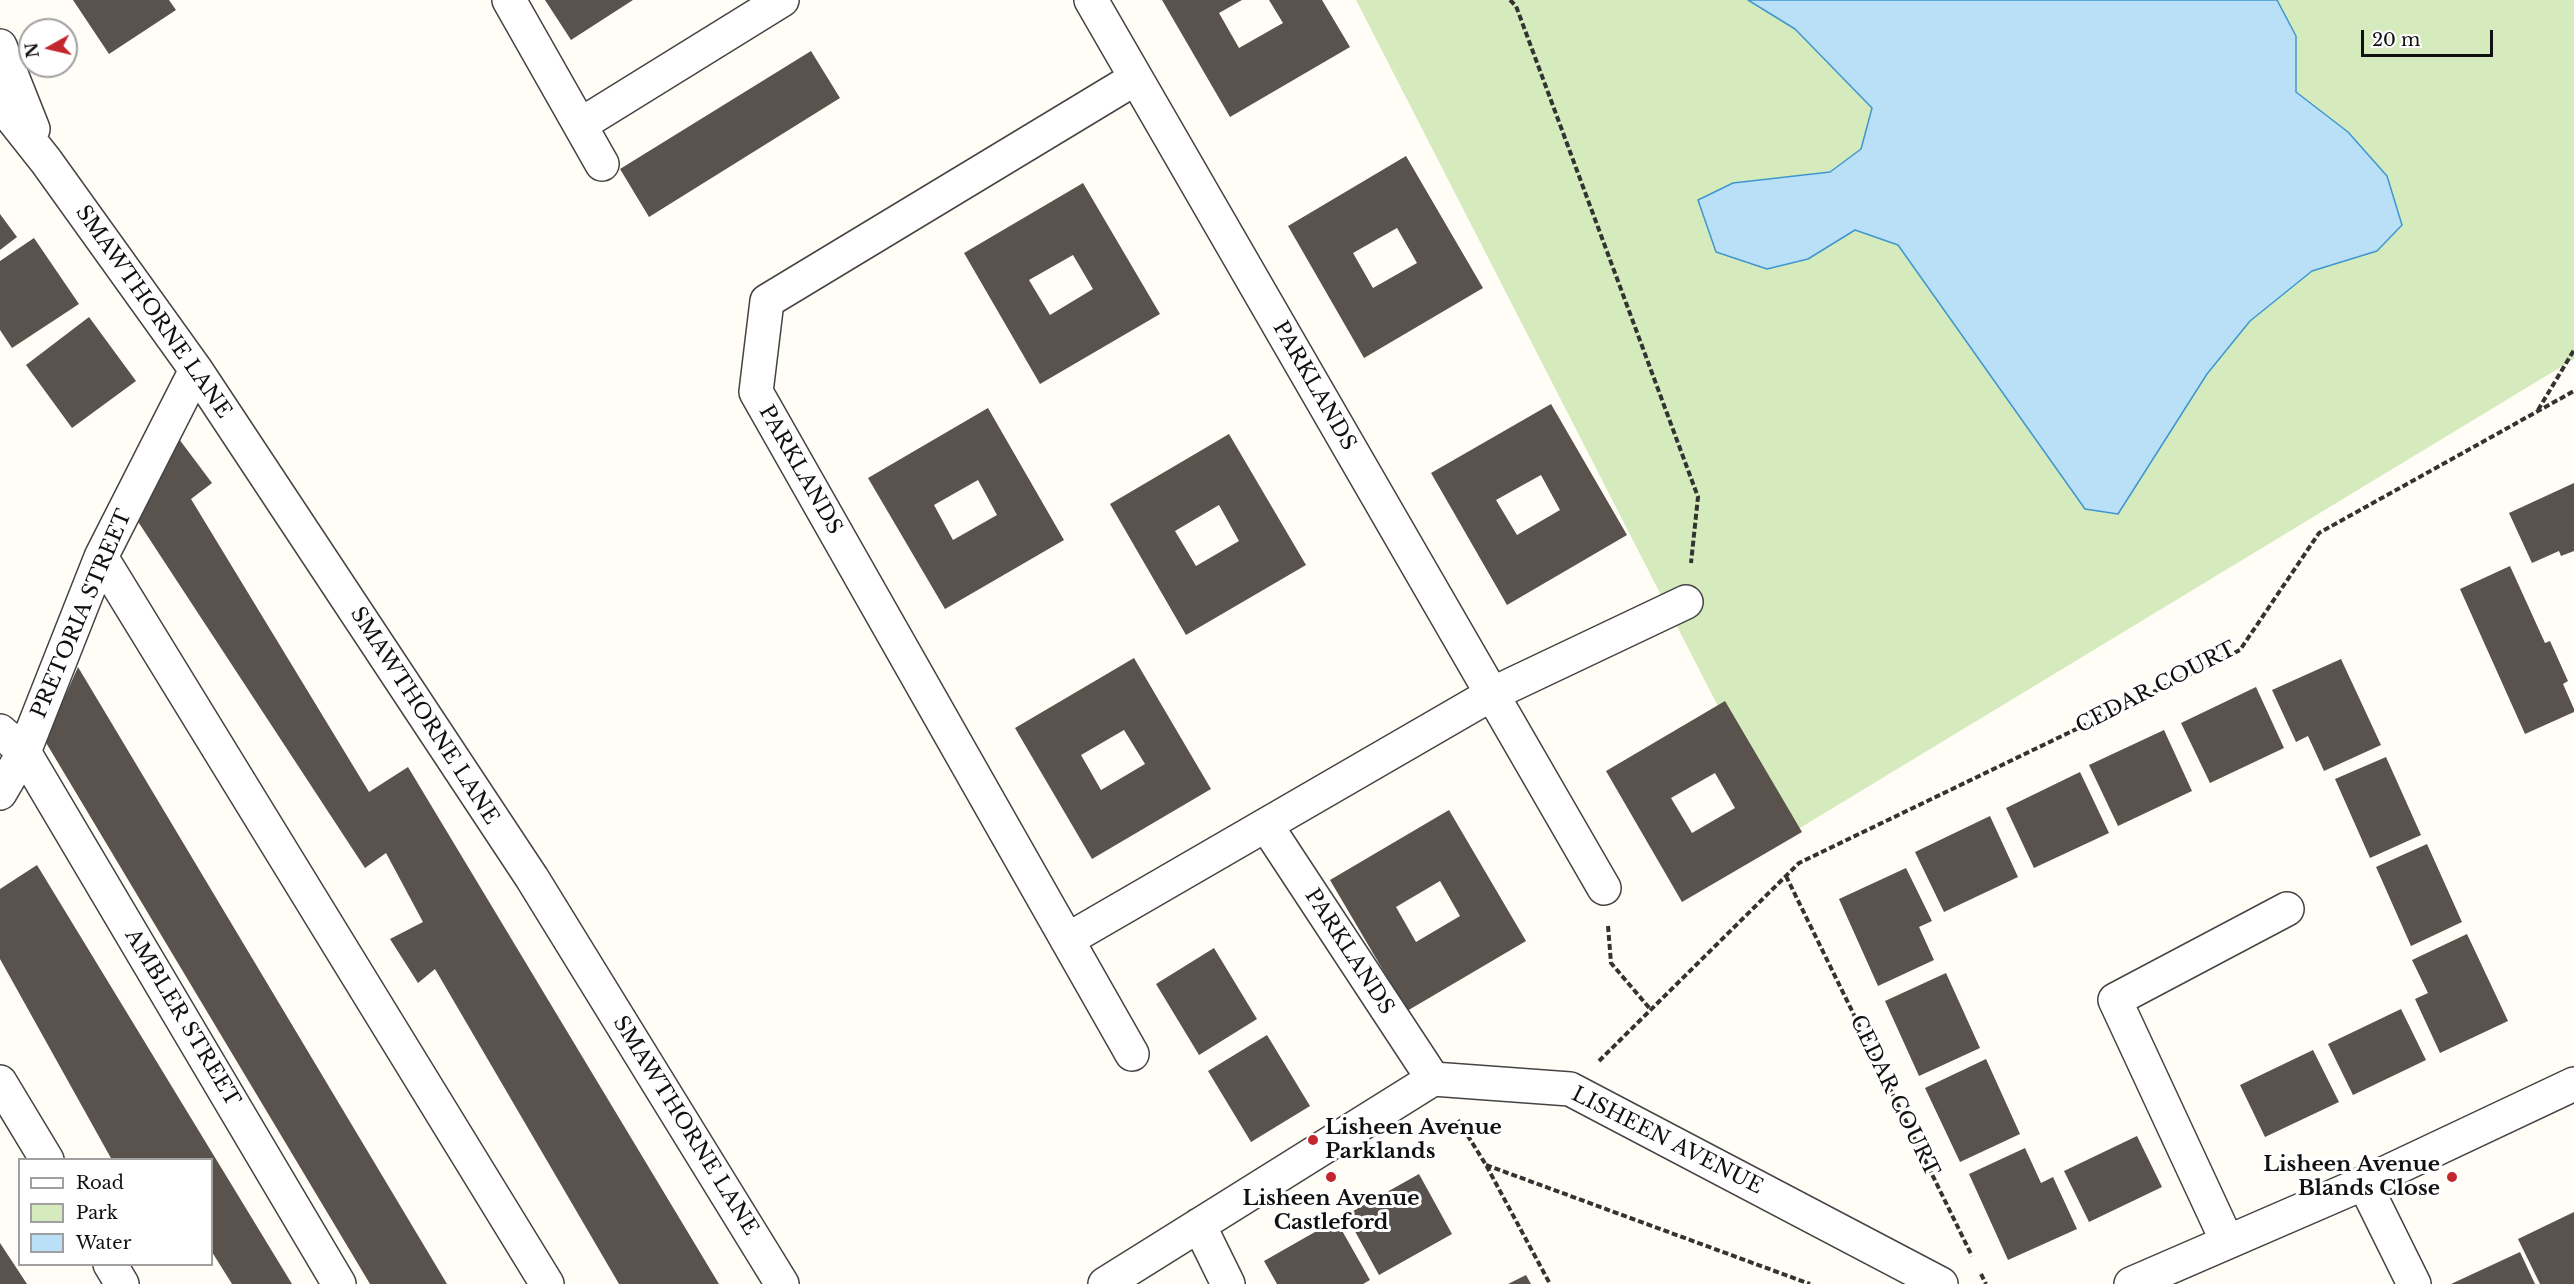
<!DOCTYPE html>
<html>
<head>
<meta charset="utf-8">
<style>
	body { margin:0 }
	#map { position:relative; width:2574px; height:1284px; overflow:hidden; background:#fffdf5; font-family:"Libre Baskerville",serif }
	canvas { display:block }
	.legend { position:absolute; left:18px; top:1158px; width:195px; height:108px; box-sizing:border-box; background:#fff; border:2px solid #a0a0a0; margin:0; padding:8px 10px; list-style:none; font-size:18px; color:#111 }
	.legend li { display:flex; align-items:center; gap:12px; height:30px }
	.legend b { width:30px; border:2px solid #a0a0a0 }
	.north { position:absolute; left:18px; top:18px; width:60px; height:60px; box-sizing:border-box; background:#fff; border:2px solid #a0a0a0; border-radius:50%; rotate:262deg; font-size:16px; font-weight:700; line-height:24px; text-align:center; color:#111 }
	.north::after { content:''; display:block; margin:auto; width:21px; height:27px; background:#c4262e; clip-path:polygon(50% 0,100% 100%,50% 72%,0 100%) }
	.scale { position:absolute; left:2361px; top:30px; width:132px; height:27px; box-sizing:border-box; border:3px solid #111; border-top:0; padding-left:8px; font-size:18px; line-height:21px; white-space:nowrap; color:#111; -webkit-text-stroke:4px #fff; paint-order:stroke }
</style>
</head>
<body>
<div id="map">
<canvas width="2574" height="1284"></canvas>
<ul class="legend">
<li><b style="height:8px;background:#fff"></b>Road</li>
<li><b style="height:16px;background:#d5ebbd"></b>Park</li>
<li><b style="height:16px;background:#b9e0f7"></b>Water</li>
</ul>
<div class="north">N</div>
<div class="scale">20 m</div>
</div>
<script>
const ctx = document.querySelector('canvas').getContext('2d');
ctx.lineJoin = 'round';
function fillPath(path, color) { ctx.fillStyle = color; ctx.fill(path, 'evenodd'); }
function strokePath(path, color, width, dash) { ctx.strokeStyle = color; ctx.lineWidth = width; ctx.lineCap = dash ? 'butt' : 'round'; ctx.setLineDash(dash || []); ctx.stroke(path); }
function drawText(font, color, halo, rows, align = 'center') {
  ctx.font = font + ' "Libre Baskerville",serif'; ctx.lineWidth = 6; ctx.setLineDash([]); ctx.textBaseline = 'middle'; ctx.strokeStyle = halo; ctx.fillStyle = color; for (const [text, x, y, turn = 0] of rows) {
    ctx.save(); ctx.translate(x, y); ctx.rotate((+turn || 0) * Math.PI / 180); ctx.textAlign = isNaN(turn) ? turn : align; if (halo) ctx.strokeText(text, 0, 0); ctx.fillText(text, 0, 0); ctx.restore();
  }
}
fillPath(new Path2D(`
	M1356 0H1748L1795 29 1873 108 1861 149 1829 172 1733 183 1698 200 1716 252 1808 259 1855 230 1898 245 2085 508 2207 374 2250 321 2312 271 2377 251 2402 225 2387 176 2348 132 2295 92 2296 36 2277 0H2574V359L1785 837Z`), '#d5ebbd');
const water = new Path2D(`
	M1748 0H2277L2296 36V92L2348 132 2387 176 2402 225 2377 251 2312 271 2250 321 2207 374 2118 514 2085 509 1898 245 1855 230 1808 259 1767 269 1716 252 1698 200 1733 183 1830 172 1861 149 1872 108 1795 29Z`);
fillPath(water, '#b9e0f7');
strokePath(water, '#3f96cf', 1.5);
fillPath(new Path2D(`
	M73 0H169L176 10 109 54Z
	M545 0H633L571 40Z
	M1162 0H1242L1219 13 1239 48 1283 23 1269 0H1322L1350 47 1230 117Z
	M811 51 840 98 649 217 620 169Z
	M1406 156 1483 288 1364 358 1288 226ZM1397 228 1417 263 1373 288 1353 253Z
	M1083 183 1160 314 1040 384 964 253ZM1073 255 1093 289 1050 315 1029 280Z
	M0 214 17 237 0 250Z
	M34 238 79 304 12 348 0 330V261Z
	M89 317 136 381 72 428 26 365Z
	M1551 404 1627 535 1507 605 1431 473ZM1541 475 1560 510 1517 535 1496 500Z
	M988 408 1064 540 945 609 868 478ZM978 480 997 515 953 540 934 505Z
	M1229 434 1306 565 1186 635 1110 504ZM1219 505 1239 541 1196 566 1175 531Z
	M179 439 212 483 191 499 369 792 408 767 719 1284H619L435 969 418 983 390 939 423 922 386 853 365 868 135 517Z
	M2574 483V551L2561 556 2559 551 2532 563 2509 513Z
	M2510 566 2545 643 2550 641 2568 681 2563 684 2574 709V712L2525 734 2460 589Z
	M1134 658 1211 789 1092 859 1015 728ZM1124 730 1145 764 1101 790 1081 755Z
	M2341 659 2381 745 2324 771 2308 736 2296 742 2272 690Z
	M78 667 447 1284H370L45 741Z
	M2256 687 2284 748 2210 783 2181 723Z
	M1725 701 1802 832 1682 902 1606 771ZM1715 773 1735 808 1692 833 1671 798Z
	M2164 730 2192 791 2118 826 2089 765Z
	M2386 757 2421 835 2370 858 2335 779Z
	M2080 772 2109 833 2034 868 2006 808Z
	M1449 810 1526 941 1407 1011 1330 880ZM1440 881 1460 916 1416 942 1396 907Z
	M1990 816 2018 877 1944 912 1915 852Z
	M2427 844 2462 922 2411 946 2376 867Z
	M37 865 292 1284H232L212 1252V1160H112L0 959V889Z
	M1906 868 1932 921 1919 927 1934 960 1878 986 1839 899Z
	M2467 934 2508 1021 2440 1053 2415 999 2428 993 2412 960Z
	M1214 948 1257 1019 1199 1055 1156 984Z
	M1946 973 1980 1048 1919 1076 1885 1001Z
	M2401 1009 2426 1060 2353 1095 2328 1044Z
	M1267 1035 1310 1106 1251 1142 1208 1071Z
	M2313 1050 2339 1102 2265 1137 2240 1085Z
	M1986 1059 2020 1134 1960 1162 1925 1088Z
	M2137 1136 2162 1187 2089 1222 2064 1171Z
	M2025 1148 2041 1183 2053 1177 2077 1229 2008 1260 1969 1174Z
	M1419 1174 1452 1234 1379 1275 1346 1215Z
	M2574 1212V1284H2540L2518 1239Z
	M1336 1220 1370 1280 1363 1284H1277L1264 1261Z
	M0 1243 27 1284H0Z
	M2520 1252 2535 1284H2451Z
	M1526 1275 1531 1284H1508Z`), '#5a524d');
const minor = new Path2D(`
	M509 0 602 164
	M1091 0 1136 78
	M0 46 33 129
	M0 103 46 161 196 370 532 878 782 1284
	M580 125 782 0
	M101 557 547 1284
	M0 731 24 752 339 1284
	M0 793 24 752 101 557 196 370
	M1266 825 1433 1079
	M1067 940 1492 694 1686 602
	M1132 1054 756 392 767 301 1136 78 1604 888
	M0 1082 47 1160
	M2364 1183 2414 1284
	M1199 1225 1228 1284
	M2227 1241 2115 1000 2287 909
	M110 1264 122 1284
	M1105 1284 1433 1079 1570 1089 1941 1284
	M2131 1284 2364 1183 2574 1084`);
strokePath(minor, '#444', 36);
strokePath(new Path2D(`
	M1510 0 1516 6 1698 497 1691 563
	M2538 410 2574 350
	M1786 876 1972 1256
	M1608 926 1611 963 1651 1010
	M1599 1061 1799 863 2240 650 2319 533 2574 391
	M1458 1120 1486 1165 1550 1284
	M1486 1165 1810 1284
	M1981 1274 1986 1284`), '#333', 4, [6, 3]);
strokePath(minor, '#fff', 33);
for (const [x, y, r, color] of [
	[1313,1140,6,"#c4262e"],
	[1331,1177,6,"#c4262e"],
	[2452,1177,6,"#c4262e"]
]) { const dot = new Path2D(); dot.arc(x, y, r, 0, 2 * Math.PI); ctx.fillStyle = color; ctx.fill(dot); strokePath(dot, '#fff', 2); }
drawText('21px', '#111', '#fff', [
	["SMAWTHORNE LANE",153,312,55],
	["PARKLANDS",1314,386,60],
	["PARKLANDS",800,470,60],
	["PRETORIA STREET",82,614,-67],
	["CEDAR COURT",2156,688,-27],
	["SMAWTHORNE LANE",424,716,57],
	["PARKLANDS",1349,952,57],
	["AMBLER STREET",182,1018,59],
	["CEDAR COURT",1894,1096,64],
	["SMAWTHORNE LANE",685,1126,58],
	["LISHEEN AVENUE",1667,1141,27]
]);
drawText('bold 21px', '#111', '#fff', [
	["Lisheen Avenue",1325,1128],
	["Parklands",1325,1152],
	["Lisheen Avenue",2440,1165,"right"],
	["Blands Close",2440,1189,"right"],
	["Lisheen Avenue",1331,1199,"center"],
	["Castleford",1331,1223,"center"]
], 'left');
</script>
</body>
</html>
